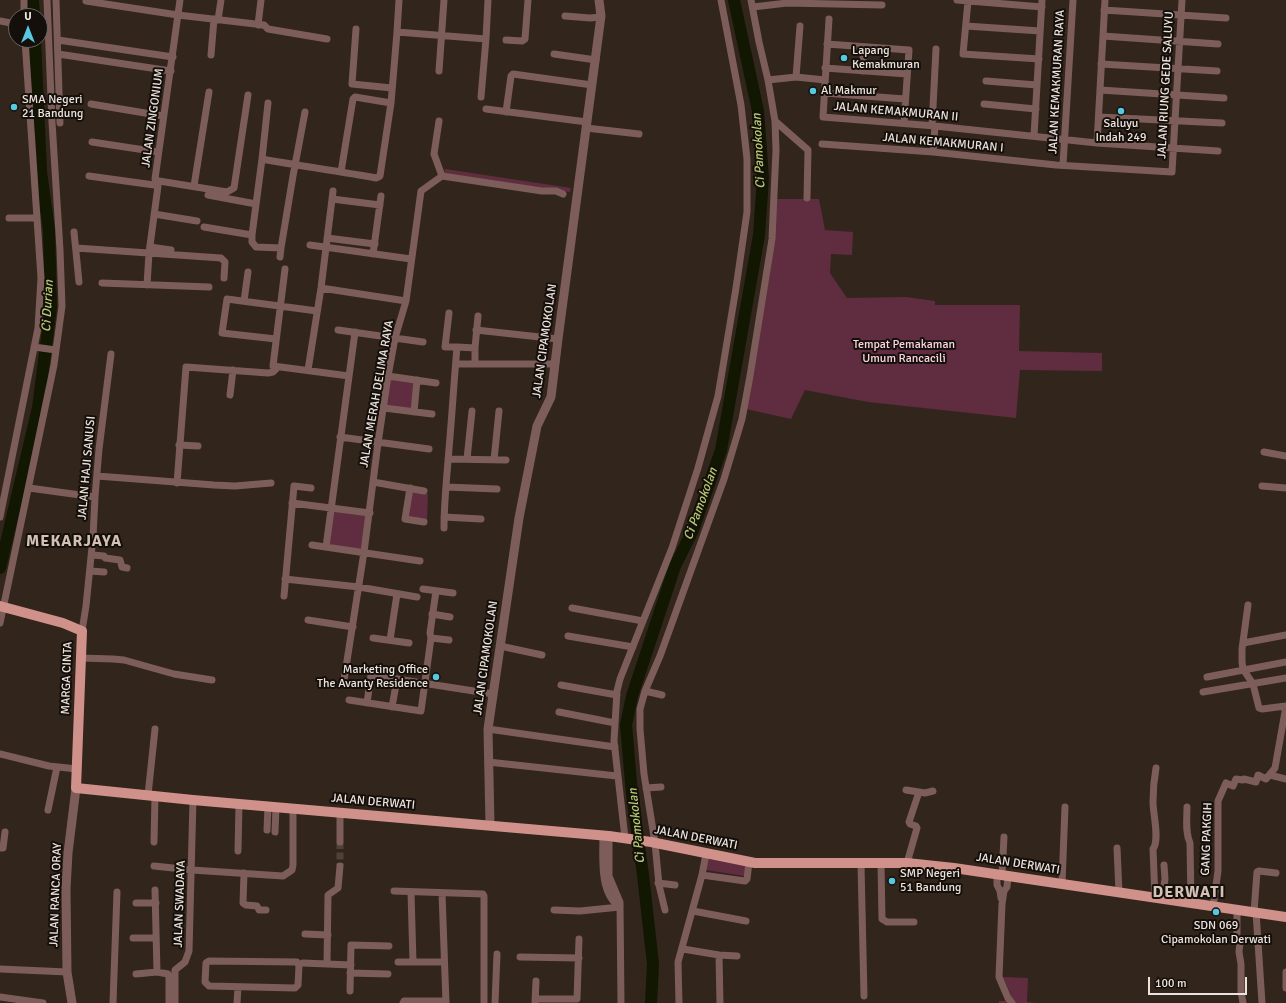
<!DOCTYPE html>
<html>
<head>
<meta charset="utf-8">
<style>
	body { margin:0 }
	#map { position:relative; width:1286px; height:1003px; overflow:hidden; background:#32251b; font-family:Signika,sans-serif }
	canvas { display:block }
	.north { position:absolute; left:8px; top:8px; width:40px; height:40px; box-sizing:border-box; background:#150f0b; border:1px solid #6b645f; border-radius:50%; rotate:0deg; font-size:11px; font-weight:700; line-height:16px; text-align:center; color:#ece3dc }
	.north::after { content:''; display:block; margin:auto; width:14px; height:18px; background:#56c9e0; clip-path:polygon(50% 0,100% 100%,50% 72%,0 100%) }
	.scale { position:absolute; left:1148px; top:977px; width:99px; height:18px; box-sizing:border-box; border:2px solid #ece3dc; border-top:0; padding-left:5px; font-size:12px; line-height:14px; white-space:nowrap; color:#ece3dc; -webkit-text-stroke:3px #150f0b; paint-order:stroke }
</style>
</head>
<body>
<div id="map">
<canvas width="1286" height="1003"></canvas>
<div class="north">U</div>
<div class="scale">100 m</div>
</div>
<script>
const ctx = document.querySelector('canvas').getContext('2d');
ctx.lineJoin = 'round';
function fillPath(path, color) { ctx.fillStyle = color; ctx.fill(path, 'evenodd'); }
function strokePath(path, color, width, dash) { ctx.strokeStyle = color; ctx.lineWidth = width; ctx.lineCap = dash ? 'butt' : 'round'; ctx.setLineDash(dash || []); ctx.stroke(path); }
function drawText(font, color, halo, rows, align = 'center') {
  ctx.font = font + ' Signika,sans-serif'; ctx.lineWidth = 4; ctx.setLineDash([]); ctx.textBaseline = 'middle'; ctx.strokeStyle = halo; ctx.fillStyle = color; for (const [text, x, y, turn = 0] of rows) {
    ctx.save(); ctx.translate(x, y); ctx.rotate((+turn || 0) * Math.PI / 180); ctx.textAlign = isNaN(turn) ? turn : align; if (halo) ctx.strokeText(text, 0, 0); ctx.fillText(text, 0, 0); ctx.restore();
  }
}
fillPath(new Path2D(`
	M445 169 571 188 570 192 444 173Z
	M775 199H819L825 230 853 232 852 255 831 254 830 273 847 298 906 297 935 301V305H1020L1019 351 1102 353V371L1020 370 1016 418 868 402 805 390 791 419 746 409Z
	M390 378 415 382 411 409 386 405Z
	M412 491 428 494 427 521 408 518Z
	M332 510 367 515 362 551 327 546Z
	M708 859 746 866 744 876 706 870Z
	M1003 977 1028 978 1027 1002 1036 1003H999V1001H1005L1011 995Z`), '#602c40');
strokePath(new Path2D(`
	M33 0 34 16
	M0 568 38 408 51 307 49 230 41 172 35 40
	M651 1003 653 964 643 875 632 794 626 725 632 696 675 566 693 530 721 450 759 235 763 178 758 111 734 0`), '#111700', 12);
strokePath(new Path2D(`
	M340 842V866`), '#4e4238', 7, [7, 3.5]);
strokePath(new Path2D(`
	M24 0V16
	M56 0 60 123
	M957 0 1042 7
	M86 1 178 15 264 25 268 29 327 39
	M968 1 963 54 1039 59
	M753 7 787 3 882 5
	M1104 10 1226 18
	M565 16 590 18 601 17
	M829 19 823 117 935 126 1097 143 1218 151
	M218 20 221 0
	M0 21 16 24
	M258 25 261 0
	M966 26 1040 31
	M356 29 352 84 392 88
	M397 32 399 0
	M1103 36 1218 44
	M486 39 488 0
	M58 40 173 57
	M506 40 522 41 525 39 528 0
	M827 44 909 50 904 123
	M58 54 171 71
	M554 54 596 60
	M211 55 214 19
	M1101 64 1217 71
	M825 68 907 74
	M439 71 444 0
	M862 71 864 47
	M796 77 800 26
	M768 80 796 77 825 80
	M986 81 1037 85
	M1100 90 1224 98
	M824 93 905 99
	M91 104 163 116
	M984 104 1036 109
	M486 109 587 122
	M305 112 293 176 281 248 256 247 252 242V235L262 159C300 166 338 171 376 178L380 176 391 103 397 32 486 39 481 97
	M506 112 511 76 513 74 592 85
	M1099 117 1222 123
	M439 121 434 154 442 176
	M775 121 808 150 807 198
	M932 126 936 49
	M586 128 639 134
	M1034 136 1042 0
	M92 142 158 152
	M1097 143 1105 0
	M822 144 933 152 1056 165 1172 172 1182 0
	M933 152 935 126
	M262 159 268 103
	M1063 165 1073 0
	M341 172 353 99 355 97 391 103
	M89 176 154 185 159 181 227 192 234 188 248 95
	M194 186 209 92
	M208 195 256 204
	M332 199 380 205
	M154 214 197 221
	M9 218H37
	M204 227 252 235
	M74 232 79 282
	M327 238 375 244
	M310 245 411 259
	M150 247 171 250
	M76 248 221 258 225 262 224 278
	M373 254 381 196
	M280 257 281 248
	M285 269 273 366 349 376
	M102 283 209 287
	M147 285 149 253 158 186 155 179 180 0
	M321 288 406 301
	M244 301 248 272
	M449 313 445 347H457
	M338 330 423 342
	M476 330 558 339
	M276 339 222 333 227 299 317 311
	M34 347 56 350
	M475 348 478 316
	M475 364H555
	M308 370 321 288 333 191
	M388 376 436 383
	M230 395 233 370
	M384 408 432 414
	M414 412 417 380
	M340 437 429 449
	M179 445 198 446
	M1264 452 1286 456
	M448 459 506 460
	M467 459 472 411
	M494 460 499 411
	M97 476 214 485 235 486 271 483
	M373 482 424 491
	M177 483 186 367 268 373 273 372 278 367
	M1262 486 1286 488
	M446 487 497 489
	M29 488 95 497
	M410 488 405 519 424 522
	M292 503 370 513
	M0 517 38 328 41 278 25 40
	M444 517 481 519
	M444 528C444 502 447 475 449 449 452 415 454 381 457 347L475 348V364H456
	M312 545 420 561
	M326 547 355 332
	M92 555 104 556 105 558 120 560 122 567 127 568
	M90 571 104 572
	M285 579 359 587 417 597
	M423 589 453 593
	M284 596 294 486 311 488
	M1248 605 1242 649V662L1243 669 1253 684 1259 708 1262 709 1286 706
	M572 608 643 621
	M432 614 450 617
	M308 620 353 627
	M0 623 54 365 62 306 60 250 52 122 47 0
	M82 631 86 606 93 537 95 497 99 449 111 354
	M568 636 633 647
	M373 638 409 643
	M431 638 449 640
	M390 640 397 594
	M1243 643 1286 635
	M500 646 542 655
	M81 658 113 659 124 660 174 674 212 680
	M1207 677 1286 662
	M344 680 364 552 378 443 388 376 395 338 406 301 421 191 442 176 542 191H556L563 194
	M561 685 617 695
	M645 691 662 695
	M1203 692 1286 678
	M349 700 421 711 431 638 430 633 436 591
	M367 703 371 675 493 694
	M392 707 397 679
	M559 712 615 723
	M488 729 615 747
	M0 754 49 766 77 769
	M488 762 617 776
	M1270 775 1286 779
	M646 788 661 787
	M906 790 919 792
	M148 795 155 729
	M1187 807C1187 819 1185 832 1190 843L1191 903
	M48 810 57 767
	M340 812V842
	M267 830 268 806
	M275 832 276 807
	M603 835C603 857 599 894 620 907
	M609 836V876L620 902 621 1003
	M625 838 614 741 617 691 620 679 672 548 698 468 718 396 736 288 747 212V159L741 105 721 0
	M154 842 155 796
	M0 848H3L5 832
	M1117 848 1119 892
	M238 851 239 804
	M907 863 917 828 916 826 910 824 909 822 919 792 925 793 933 791
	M861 864 864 996
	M881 864 882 919 887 922H914
	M154 866 192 870 283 876 292 870 293 865V808
	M244 873 243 903 246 905 257 906 259 910H266
	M997 874V885L1000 891 1001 898
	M1002 874 1004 837
	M702 875 745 881 747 879 749 862
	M1008 875 1007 887 1004 891 1002 904 999 977 1008 998 1012 1003
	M658 883 675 885
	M1062 884 1065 807
	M155 890 157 972
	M394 891 483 894 484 896V1003
	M411 892 413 962
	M442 893 446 1003
	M1155 898 1153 849C1160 840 1153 814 1153 802 1153 790 1154 779 1156 768
	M1162 899 1165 879 1164 865
	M136 903H156
	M1213 907 1218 871V801L1226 783 1233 786 1236 779 1243 780 1244 779 1256 782 1258 775 1266 779 1275 768 1286 706
	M554 910 580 911 620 907
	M665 910 659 885 655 843 644 774 640 729V709L645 691 660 656 724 479 742 419 750 376 772 239 776 150 775 121 768 80 759 42 751 0
	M1237 910V936L1240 942 1239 952 1241 964V992L1243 1003
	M693 911 746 921
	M1254 912 1257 872 1259 871 1276 873
	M1256 912 1262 1003
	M305 934 328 935
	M133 938H156
	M683 949 719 955 737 956
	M719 955 720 1003
	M520 957 579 958
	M209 961 297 962 299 966 298 985 295 988 209 986 205 982 206 963Z
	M398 962H444
	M303 963 351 965
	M327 964 328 895 338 888 340 866
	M0 969 67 972
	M1286 972V988
	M350 973 388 974
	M136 974 157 972 168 974 169 978V1003
	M350 991 351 945 389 946
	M0 997 43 1003
	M536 999H577L579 939
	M113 1003 117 892
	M175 1003V970L185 962 189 951 193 800
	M237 1003 238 987
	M403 1003 404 1001H446
	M495 1003 497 954
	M535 1003 536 981
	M679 1003 678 962 702 875 706 854`), '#7c5d59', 7);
strokePath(new Path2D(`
	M490 825 488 729 519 518 537 426 551 397 558 339 601 16 599 0
	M72 1003 67 972 66 889 68 853 76 788`), '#7c5d59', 9);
strokePath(new Path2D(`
	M0 606 63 623 82 631 76 788 193 800 609 836 651 842 755 863H907L954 868 1286 917`), '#cf9189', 10);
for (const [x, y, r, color] of [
	[844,58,4,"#56c9e0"],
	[813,91,4,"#56c9e0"],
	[14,107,4,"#56c9e0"],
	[1121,111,4,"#56c9e0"],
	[436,677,4,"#56c9e0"],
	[892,881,4,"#56c9e0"],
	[1216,912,4,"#56c9e0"]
]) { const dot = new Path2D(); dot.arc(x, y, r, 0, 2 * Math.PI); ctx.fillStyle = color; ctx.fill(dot); strokePath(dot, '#150f0b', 1.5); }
drawText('12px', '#ece3dc', '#150f0b', [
	["Lapang",852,51],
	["Kemakmuran",852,65],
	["Al Makmur",821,91],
	["SMA Negeri",22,100],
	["21 Bandung",22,114],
	["Saluyu",1121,124,"center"],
	["Indah 249",1121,138,"center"],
	["Marketing Office",428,670,"right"],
	["The Avanty Residence",428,684,"right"],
	["SMP Negeri",900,874],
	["51 Bandung",900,888],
	["SDN 069",1216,926,"center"],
	["Cipamokolan Derwati",1216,940,"center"]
], 'left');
drawText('12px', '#ece3dc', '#150f0b', [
	["JALAN KEMAKMURAN RAYA",1057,82,-87],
	["JALAN RIUNG GEDE SALUYU",1166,85,-87],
	["JALAN KEMAKMURAN II",896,112,5],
	["JALAN ZINGONIUM",153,118,-82],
	["JALAN KEMAKMURAN I",943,143,5],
	["JALAN CIPAMOKOLAN",545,341,-82],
	["JALAN MERAH DELIMA RAYA",377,394,-80],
	["JALAN HAJI SANUSI",87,468,-85],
	["JALAN CIPAMOKOLAN",486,658,-82],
	["MARGA CINTA",67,678,-88],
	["JALAN DERWATI",373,802,5],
	["JALAN DERWATI",696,838,11],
	["GANG PAKGIH",1207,839,-88],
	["JALAN DERWATI",1018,864,9],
	["JALAN RANCA ORAY",56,895,-88],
	["JALAN SWADAYA",180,904,-88]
]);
drawText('12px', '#fcd4e1', '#150f0b', [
	["Tempat Pemakaman",904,345],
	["Umum Rancacili",904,359]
]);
drawText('italic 13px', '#b4ca6f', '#150f0b', [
	["Ci Pamokolan",759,151,-93],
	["Ci Durian",48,306,-87],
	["Ci Pamokolan",701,504,-70],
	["Ci Pamokolan",637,826,-96]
]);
ctx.letterSpacing = '1px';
drawText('bold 16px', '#d2c1b4', '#150f0b', [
	["MEKARJAYA",74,542],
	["DERWATI",1189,893]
]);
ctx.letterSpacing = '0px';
</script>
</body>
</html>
